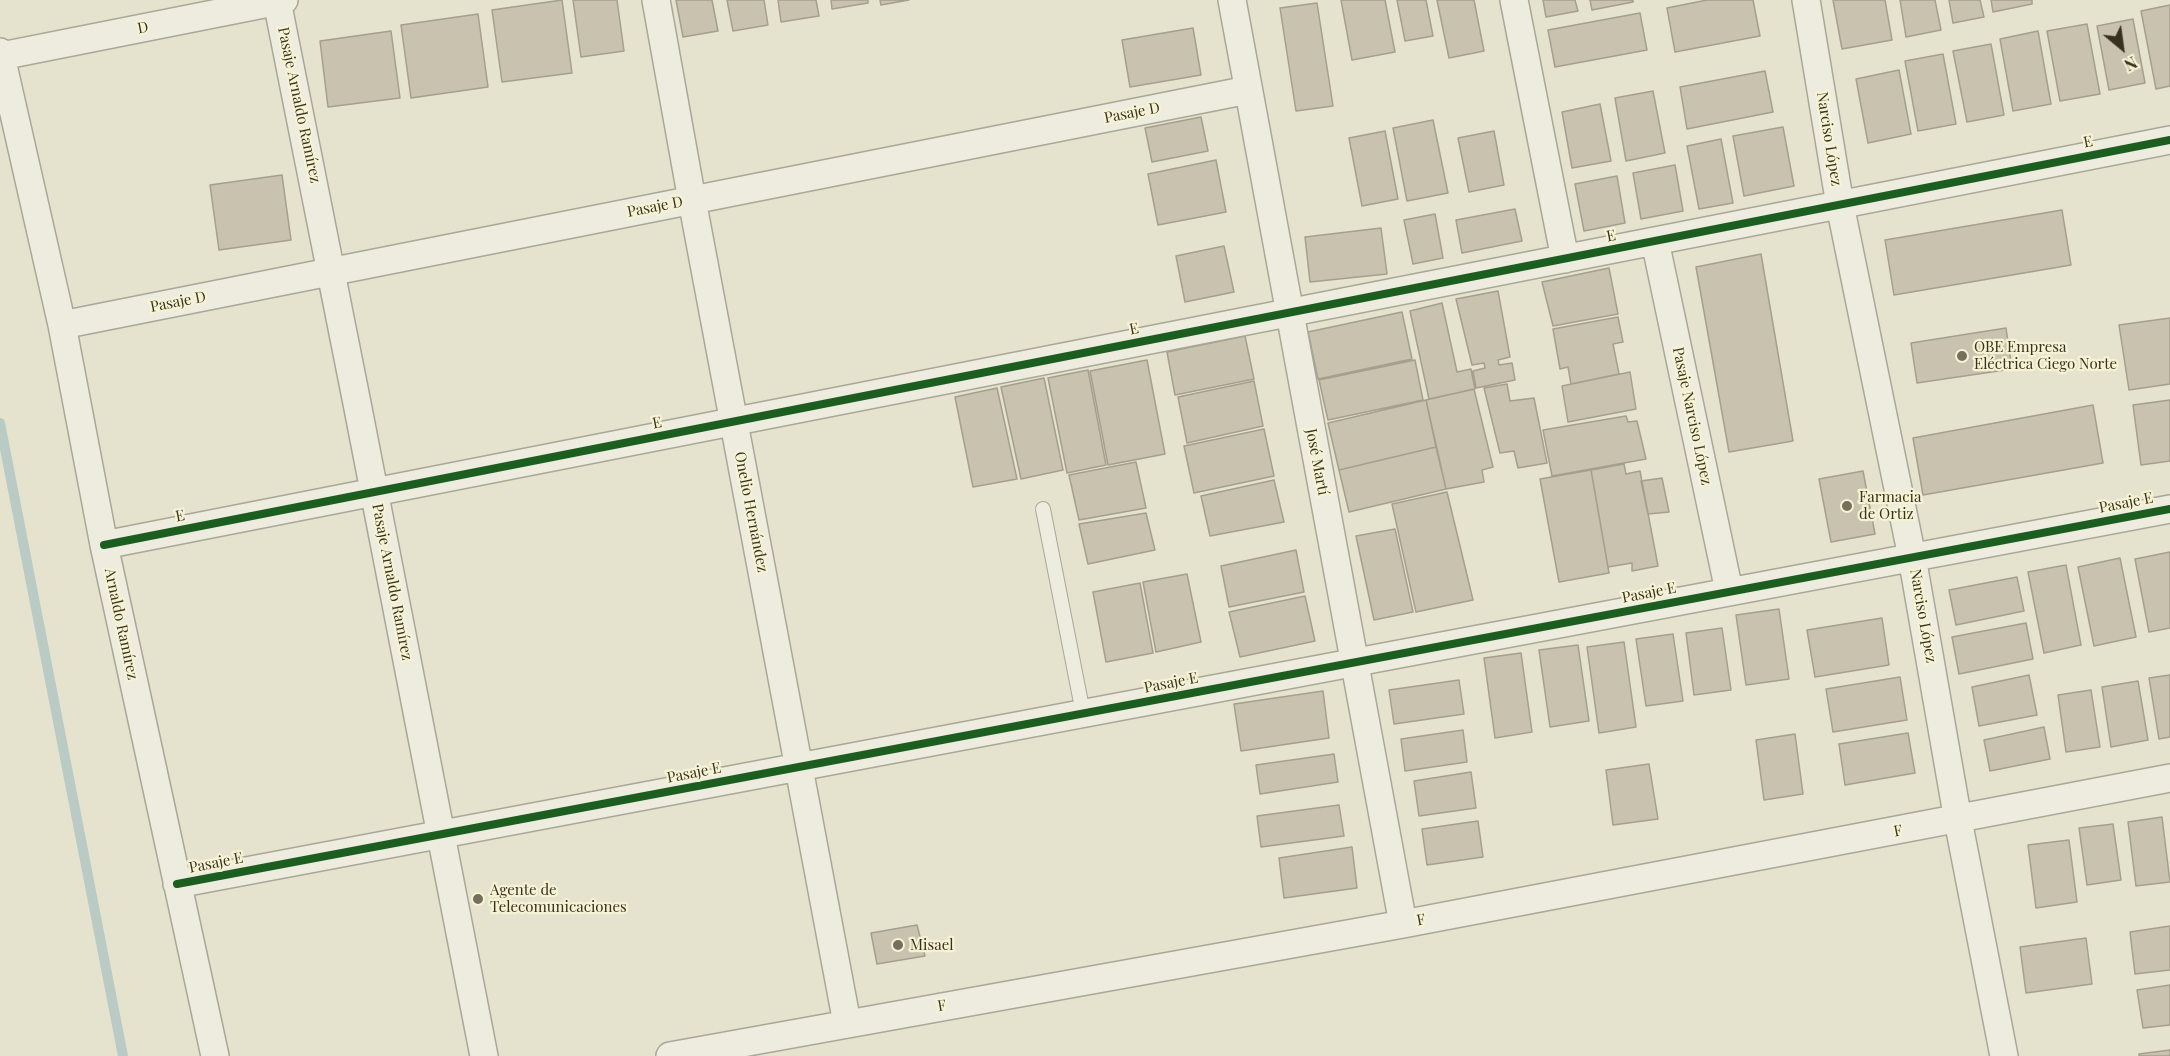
<!DOCTYPE html>
<html>
<head>
<meta charset="utf-8">
<style>
	body { margin:0 }
	#map { position:relative; width:2170px; height:1056px; overflow:hidden; background:#e5e3ce; font-family:"Playfair Display",serif }
	canvas { display:block }
	.north { position:absolute; left:2092px; top:18px; width:60px; height:60px; -webkit-text-stroke:4px #f5f3d4; paint-order:stroke; rotate:151deg; font-size:16px; font-weight:700; line-height:24px; text-align:center; color:#38311f }
	.north::after { content:''; display:block; margin:auto; width:21px; height:27px; background:#38311f; clip-path:polygon(50% 0,100% 100%,50% 72%,0 100%) }
</style>
</head>
<body>
<div id="map">
<canvas width="2170" height="1056"></canvas>
<div class="north">N</div>
</div>
<script>
const ctx = document.querySelector('canvas').getContext('2d');
ctx.lineJoin = 'round';
function strokePath(path, color, width, dash) { ctx.strokeStyle = color; ctx.lineWidth = width; ctx.lineCap = dash ? 'butt' : 'round'; ctx.setLineDash(dash || []); ctx.stroke(path); }
function fillPath(path, color) { ctx.fillStyle = color; ctx.fill(path, 'evenodd'); }
function drawText(font, color, halo, rows, align = 'center') {
  ctx.font = font + ' "Playfair Display",serif'; ctx.lineWidth = 4.5; ctx.setLineDash([]); ctx.textBaseline = 'middle'; ctx.strokeStyle = halo; ctx.fillStyle = color; for (const [text, x, y, turn = 0] of rows) {
    ctx.save(); ctx.translate(x, y); ctx.rotate((+turn || 0) * Math.PI / 180); ctx.textAlign = isNaN(turn) ? turn : align; if (halo) ctx.strokeText(text, 0, 0); ctx.fillText(text, 0, 0); ctx.restore();
  }
}
strokePath(new Path2D(`
	M0 423 123 1056`), '#b9cbc4', 10);
const building = new Path2D(`
	M562 0 572 73 502 82 492 10Z
	M573 0H617L624 51 581 57Z
	M676 0H712L718 31 683 37Z
	M727 0H764L768 25 733 31Z
	M778 0H816L819 16 781 22Z
	M831 0H868V3L832 9Z
	M880 0H909L881 5Z
	M1341 0H1385L1395 52 1352 60Z
	M1397 0H1426L1433 36 1405 41Z
	M1437 0H1474L1484 51 1449 58Z
	M1543 0H1575L1578 11 1546 17Z
	M1590 0H1633V2L1592 10Z
	M1707 0H1753L1760 36 1675 52 1667 8Z
	M1833 0H1885L1892 40 1842 49Z
	M1900 0H1935L1941 30 1906 37Z
	M1949 0H1980L1984 17 1953 23Z
	M1991 0H2032V4L1993 12Z
	M1317 3 1333 106 1296 111 1280 8Z
	M2170 5V86L2156 89 2141 11Z
	M1640 13 1647 50 1555 67 1548 30Z
	M478 14 488 87 411 98 401 25Z
	M2133 19 2145 83 2109 90 2097 26Z
	M2087 24 2100 94 2060 101 2047 31Z
	M1193 28 1201 75 1130 87 1122 40Z
	M391 31 400 98 328 107 320 41Z
	M2038 31 2051 104 2013 111 2000 39Z
	M1991 44 2004 115 1967 122 1953 51Z
	M1943 54 1956 124 1918 131 1905 61Z
	M1899 70 1911 134 1868 143 1856 79Z
	M1765 71 1773 112 1687 129 1680 87Z
	M1653 91 1665 153 1626 161 1615 98Z
	M1600 104 1611 161 1572 168 1562 112Z
	M1201 117 1208 151 1152 162 1145 128Z
	M1433 120 1448 193 1407 201 1393 128Z
	M1783 127 1794 186 1744 196 1733 136Z
	M1385 131 1398 199 1362 206 1349 138Z
	M1494 131 1504 185 1469 192 1458 138Z
	M1721 139 1733 203 1699 209 1687 146Z
	M1216 160 1226 212 1158 225 1148 174Z
	M1675 165 1683 211 1641 219 1633 173Z
	M282 175 291 240 219 250 210 185Z
	M1617 176 1625 223 1584 231 1575 184Z
	M1515 209 1522 241 1462 253 1456 220Z
	M2062 210 2071 265 1894 295 1885 240Z
	M1435 214 1443 258 1413 264 1404 220Z
	M1381 228 1387 274 1310 282 1305 237Z
	M1224 246 1234 292 1185 302 1176 256Z
	M1761 254 1793 441 1729 452 1696 267Z
	M1609 268 1618 314 1553 326 1542 282Z
	M1498 291 1510 357 1498 360 1499 365 1512 363 1515 380 1476 388 1473 371 1485 368 1484 363 1472 365 1456 299Z
	M1442 303 1457 372 1471 369 1475 389 1429 399 1410 311Z
	M1402 312 1412 359 1318 379 1308 332Z
	M1618 317 1623 342 1613 344 1619 374 1571 384 1568 367 1560 369 1553 329Z
	M2170 318V384L2129 390 2119 325Z
	M2006 328 2012 369 1917 383 1911 343Z
	M1245 336 1254 379 1175 395 1167 352Z
	M1147 360 1165 454 1108 465 1090 371Z
	M1415 360 1423 400 1328 420 1319 380Z
	M1088 370 1106 465 1067 473 1048 378Z
	M1630 372 1636 409 1568 422 1562 386Z
	M1044 378 1063 470 1021 479 1001 387Z
	M1254 381 1263 426 1187 443 1178 397Z
	M1507 384 1510 401 1534 398 1547 463 1518 468 1514 451 1500 453 1484 388Z
	M997 388 1017 479 973 487 955 397Z
	M1474 389 1493 467 1482 470 1484 482 1446 489 1426 400Z
	M1426 400 1436 447 1339 470 1328 423Z
	M2170 400V461L2141 465 2133 405Z
	M2093 405 2103 463 1923 495 1913 438Z
	M1626 416 1628 422 1637 421 1646 459 1552 476 1543 430Z
	M1264 429 1274 476 1194 493 1184 446Z
	M1436 447 1446 489 1349 512 1339 470Z
	M1136 462 1146 508 1079 520 1069 475Z
	M1624 464 1626 474 1640 471 1658 566 1632 571V563L1608 567 1591 470Z
	M1591 470 1609 573 1559 582 1540 479Z
	M1863 471 1875 534 1831 542 1819 479Z
	M1662 478 1669 512 1648 514 1641 481Z
	M1274 480 1284 522 1210 536 1201 496Z
	M1447 492 1473 600 1416 612 1392 504Z
	M1146 513 1155 550 1088 564 1079 524Z
	M1395 529 1413 612 1374 620 1356 536Z
	M1296 550 1304 592 1229 607 1221 566Z
	M2170 552V628L2149 632 2135 559Z
	M2120 558 2136 637 2094 646 2078 567Z
	M2066 565 2081 645 2044 653 2028 572Z
	M1187 574 1201 642 1156 652 1143 582Z
	M2017 577 2024 611 1956 625 1949 590Z
	M1140 583 1153 653 1106 662 1093 592Z
	M1305 596 1315 641 1240 657 1229 612Z
	M1779 609 1789 679 1746 685 1736 615Z
	M1882 618 1889 665 1815 677 1807 630Z
	M2026 623 2033 659 1959 674 1952 637Z
	M1722 628 1731 690 1694 695 1686 633Z
	M1673 634 1683 701 1646 706 1636 639Z
	M1624 642 1636 727 1599 733 1587 647Z
	M1578 645 1589 721 1550 727 1539 650Z
	M1521 653 1532 732 1495 738 1484 658Z
	M2029 675 2037 715 1979 726 1972 687Z
	M2170 675V737L2159 739 2149 678Z
	M1900 677 1907 720 1833 732 1826 689Z
	M1459 680 1464 714 1394 724 1389 690Z
	M2138 681 2148 740 2111 747 2102 687Z
	M2091 690 2100 747 2066 752 2058 695Z
	M1323 691 1329 738 1241 751 1234 704Z
	M2044 727 2050 759 1990 771 1984 740Z
	M1463 730 1467 762 1405 771 1401 739Z
	M1908 733 1915 773 1845 785 1839 744Z
	M1795 734 1803 794 1764 800 1756 740Z
	M1334 754 1338 782 1260 794 1256 765Z
	M1649 764 1658 819 1613 825 1606 770Z
	M1471 772 1476 808 1419 816 1414 781Z
	M1339 805 1344 836 1261 847 1257 816Z
	M2162 817 2170 882 2136 886 2128 822Z
	M1478 821 1483 857 1427 865 1422 829Z
	M2113 824 2121 880 2087 885 2079 828Z
	M2069 840 2077 902 2036 908 2028 845Z
	M1352 847 1357 888 1284 898 1279 858Z
	M917 925 925 956 877 964 871 933Z
	M2170 926V970L2135 974 2130 932Z
	M2086 938 2092 984 2026 993 2020 947Z
	M2170 985V1025L2143 1028 2137 990Z
	M2170 1050V1056H2139V1054Z`);
fillPath(building, '#c8c2af');
strokePath(building, '#a59f8d', 1.5);
const service = new Path2D(`
	M1043 509 1083 713`);
const minor = new Path2D(`
	M656 0 692 200 847 1023
	M1232 0 1403 924
	M1514 0 1565 259
	M1806 0 1840 205 1912 557 1958 820 2004 1056
	M277 1C349 352 414 705 484 1056
	M0 52 62 325 104 545 215 1056
	M1 56 284 0
	M1655 241 1729 591
	M62 325 1248 90
	M104 545 2170 140
	M177 884 2170 509
	M670 1056 1403 924 2170 778`);
strokePath(service, '#aaa797', 16);
strokePath(minor, '#aaa797', 30);
strokePath(service, '#edecdf', 14);
strokePath(minor, '#edecdf', 27);
strokePath(new Path2D(`
	M104 545 2170 140
	M177 884 2170 509`), '#1b5e20', 8);
for (const [x, y, r, color] of [
	[1962,356,6,"#756f5c"],
	[1847,506,6,"#756f5c"],
	[478,899,6,"#756f5c"],
	[898,945,6,"#756f5c"]
]) { const dot = new Path2D(); dot.arc(x, y, r, 0, 2 * Math.PI); ctx.fillStyle = color; ctx.fill(dot); strokePath(dot, '#f5f3d4', 2); }
drawText('15px', '#38311f', '#f5f3d4', [
	["D",143,28,-11],
	["Pasaje Arnaldo Ramírez",299,105,78],
	["Pasaje D",1132,113,-11],
	["Narciso López",1829,139,81],
	["E",2088,142,-11],
	["Pasaje D",655,207,-11],
	["E",1611,236,-11],
	["Pasaje D",178,302,-11],
	["E",1134,329,-11],
	["Pasaje Narciso López",1692,416,78],
	["E",657,423,-11],
	["José Martí",1317,462,79],
	["Pasaje E",2126,503,-11],
	["Onelio Hernández",751,512,79],
	["E",180,516,-11],
	["Pasaje Arnaldo Ramírez",392,582,79],
	["Pasaje E",1649,593,-11],
	["Narciso López",1923,616,80],
	["Arnaldo Ramírez",121,624,78],
	["Pasaje E",1171,683,-11],
	["Pasaje E",694,773,-11],
	["F",1898,831,-11],
	["Pasaje E",216,863,-11],
	["F",1421,920,-11],
	["F",942,1006,-10]
]);
drawText('15px', '#38311f', '#f5f3d4', [
	["OBE Empresa",1974,347],
	["Eléctrica Ciego Norte",1974,364],
	["Farmacia",1859,497],
	["de Ortiz",1859,514],
	["Agente de",490,890],
	["Telecomunicaciones",490,907],
	["Misael",910,945]
], 'left');
</script>
</body>
</html>
